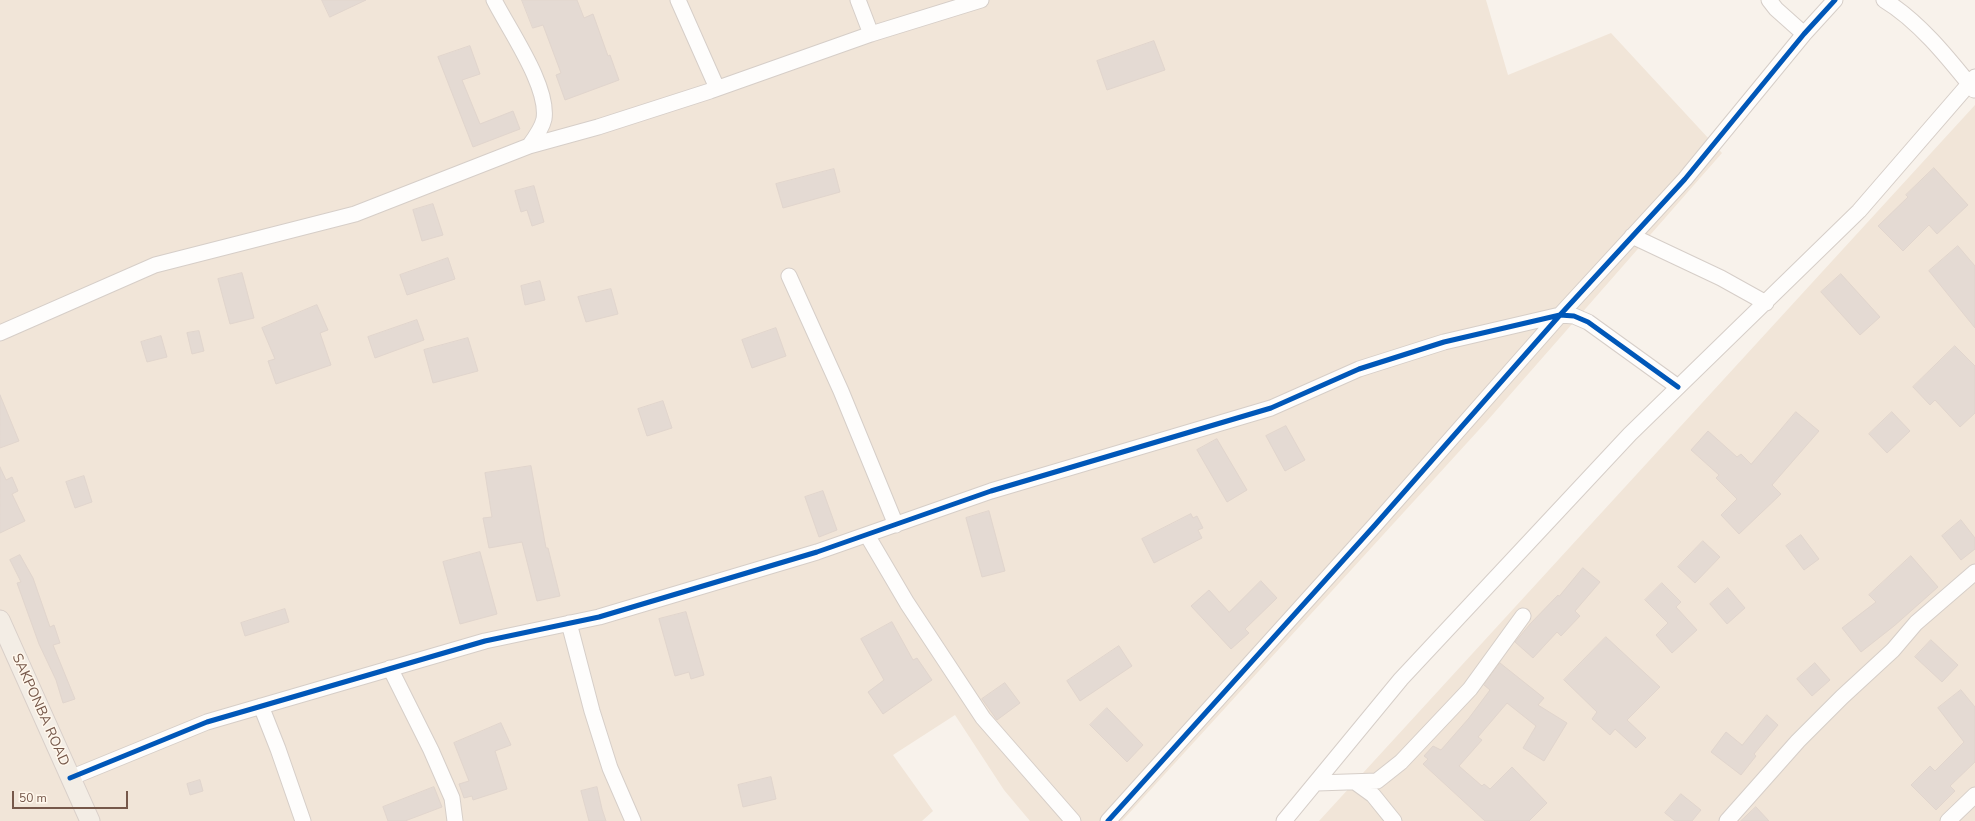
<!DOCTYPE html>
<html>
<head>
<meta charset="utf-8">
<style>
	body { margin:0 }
	#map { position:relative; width:1975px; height:821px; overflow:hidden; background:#f8f2eb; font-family:"Nunito Sans",sans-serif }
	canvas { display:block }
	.scale { position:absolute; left:12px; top:791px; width:116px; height:18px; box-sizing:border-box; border:2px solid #76584a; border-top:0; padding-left:5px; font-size:12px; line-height:14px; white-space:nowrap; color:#76584a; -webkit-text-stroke:3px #fff7ec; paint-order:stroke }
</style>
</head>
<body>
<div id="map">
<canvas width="1975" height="821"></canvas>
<div class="scale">50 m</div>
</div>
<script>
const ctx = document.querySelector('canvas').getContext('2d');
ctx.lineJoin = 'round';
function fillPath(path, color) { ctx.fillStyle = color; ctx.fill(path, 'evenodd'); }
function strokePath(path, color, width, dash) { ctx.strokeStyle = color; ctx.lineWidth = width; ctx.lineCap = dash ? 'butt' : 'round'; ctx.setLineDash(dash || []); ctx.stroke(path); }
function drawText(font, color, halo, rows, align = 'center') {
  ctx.font = font + ' "Nunito Sans",sans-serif'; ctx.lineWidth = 3; ctx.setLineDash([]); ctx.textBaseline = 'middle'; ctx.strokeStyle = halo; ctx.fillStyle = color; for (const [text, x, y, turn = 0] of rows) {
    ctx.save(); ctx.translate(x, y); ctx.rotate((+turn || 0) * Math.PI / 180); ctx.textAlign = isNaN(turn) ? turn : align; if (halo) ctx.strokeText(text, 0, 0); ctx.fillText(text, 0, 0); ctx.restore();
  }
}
fillPath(new Path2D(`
	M0 0H1486L1508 75 1611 33 1722 153 1487 421 1122 821H1030L1004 790 955 715 893 755 933 811 922 821H0Z
	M1975 105V821H1319Z`), '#f1e5d8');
const building = new Path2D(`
	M322 0H366L330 17Z
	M522 0H577L584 18 593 14 608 56 610 55 619 80 565 100 556 75 561 73 543 25 533 28Z
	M1154 41 1165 70 1107 90 1097 61Z
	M470 46 480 74 462 80 480 124 513 111 520 129 473 147 438 57Z
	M1934 168 1968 205 1937 234 1929 225 1903 251 1878 226 1908 197 1906 195Z
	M834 169 840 192 783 208 776 184Z
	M534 186 544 222 532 226 527 210 521 212 515 191Z
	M433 204 443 235 422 241 413 210Z
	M1958 246 1975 266V328L1929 271Z
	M448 258 455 279 407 295 400 275Z
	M242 273 254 318 230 324 218 279Z
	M1841 274 1880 317 1860 335 1821 292Z
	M540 281 545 300 525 305 521 286Z
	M611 289 618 314 586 322 578 297Z
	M317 305 328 330 320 333 331 365 276 384 268 361 275 359 262 328Z
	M417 320 424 340 375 358 368 337Z
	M776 328 786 356 752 368 742 340Z
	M199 331 204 351 192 354 187 333Z
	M161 336 167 357 147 362 141 342Z
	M468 338 478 371 433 383 424 350Z
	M1955 346 1975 366V413L1960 427 1935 400 1930 405 1913 387Z
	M0 395 19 441 0 448Z
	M663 401 672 428 647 436 638 409Z
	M1796 412 1819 431 1772 485 1781 494 1739 534 1721 515 1737 499 1716 478 1719 475 1691 450 1708 431 1737 457 1741 454 1751 464Z
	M1892 412 1910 431 1887 453 1869 434Z
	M1286 426 1305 460 1285 471 1266 436Z
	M1217 439 1247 490 1227 502 1197 450Z
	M531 466 546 548H548L560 596 537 601 522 542 489 548 483 518 492 517 485 473Z
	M0 467 6 480 12 477 18 491 12 494 25 521 0 533Z
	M84 476 92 502 75 508 66 482Z
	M823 491 837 530 819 537 805 497Z
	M989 511 1005 571 982 577 966 518Z
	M1191 514 1193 518 1197 516 1203 528 1198 530 1202 538 1154 563 1142 539Z
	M1961 520 1975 538V549L1961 560 1942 536Z
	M1801 535 1819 559 1804 570 1786 546Z
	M1703 541 1720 557 1695 583 1678 567Z
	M480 552 497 614 460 624 443 562Z
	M20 555 33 578 50 627 54 625 60 643 53 645 75 699 63 703 56 680 39 644 17 583 21 582 10 560Z
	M1911 556 1938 587 1894 626 1861 652 1842 628 1876 602 1869 595Z
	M1583 568 1600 582 1575 611 1580 616 1561 636 1557 632 1533 658 1515 642 1530 624 1558 595 1559 596Z
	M1261 581 1277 598 1245 629 1249 633 1231 649 1191 606 1209 590 1229 612Z
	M1662 583 1681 602 1676 607 1697 630 1672 653 1656 635 1668 623 1645 600Z
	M1728 588 1745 608 1727 624 1710 604Z
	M285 609 289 622 245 636 241 623Z
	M686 612 704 675 691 679 689 672 675 676 659 619Z
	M892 622 913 660 917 658 932 680 883 714 868 692 884 680 861 639Z
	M1606 637 1660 687 1627 720 1646 738 1636 748 1615 729 1610 735 1592 719 1597 712 1564 680Z
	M1931 640 1958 665 1942 682 1915 657Z
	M1119 646 1132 666 1080 701 1067 681Z
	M1500 663 1544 698 1538 705 1567 723 1544 761 1523 748 1536 726 1507 703 1478 737 1482 740 1459 766 1482 786 1484 784 1490 789 1512 767 1547 803 1529 821H1485L1423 764 1428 759 1424 756 1433 746 1441 750 1469 718 1490 690 1484 685Z
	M1815 663 1830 680 1812 696 1797 679Z
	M1005 683 1020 703 997 720 982 699Z
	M1961 690 1975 707V762L1950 786 1955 791 1936 810 1911 785 1930 766 1935 771 1964 742 1938 708Z
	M1107 708 1143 745 1127 762 1090 725Z
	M1767 715 1778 725 1754 754 1756 756 1741 775 1711 752 1726 732 1742 745Z
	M501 723 511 745 495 751 507 789 473 800 472 796 464 798 459 784 469 781 454 743Z
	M771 777 776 799 743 807 738 785Z
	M200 780 203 791 190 795 187 784Z
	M434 787 442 807 405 821H388L383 807Z
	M597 787 602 809 606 821H589L581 791Z
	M1681 794 1701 810 1692 821H1675L1665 813Z
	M1756 807 1769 821H1741Z`);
fillPath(building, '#e4dad3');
strokePath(building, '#e1d5cd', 1);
const minor = new Path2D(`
	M494 0C509 30 549 86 544 119 542 128 535 138 529 146
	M678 0 717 88
	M858 0 871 34
	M1769 0 1776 9 1804 34
	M1884 0C1919 21 1949 59 1974 90
	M1632 236 1721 278 1766 303
	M789 276 841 391 896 525
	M0 333 155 265 355 214 529 146 598 127 710 91 871 34 981 0
	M867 535 907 603 983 718 1073 821
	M569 623 592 711 610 768 633 821
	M390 668 431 750 452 798 455 821
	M261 706 278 749 303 821
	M70 778 207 722 485 641 599 617 817 552 991 491 1271 408 1359 369 1444 342 1560 315 1574 316 1588 322 1678 387
	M1355 782 1373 795 1394 821
	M1317 783 1377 781 1401 762 1470 689 1523 616
	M1108 821 1375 525 1560 315 1685 179 1804 34 1835 0
	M1284 821 1401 679 1630 434 1859 211 1975 77
	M1727 821 1798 741 1842 697 1893 650 1916 623 1975 572
	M1948 821 1975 795`);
const major = new Path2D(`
	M0 620 90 821`);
strokePath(minor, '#d6cec8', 17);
strokePath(major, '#d9cfc9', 21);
strokePath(minor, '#fefdfc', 15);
strokePath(major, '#f3ede5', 19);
strokePath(new Path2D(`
	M70 778 207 722 485 641 599 617 817 552 991 491 1271 408 1359 369 1444 342 1560 315 1574 316 1588 322 1678 387
	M1108 821 1375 525 1560 315 1685 179 1804 34 1835 0`), '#0057b8', 5);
drawText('14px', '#76584a', '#fff7ec', [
	["SAKPONBA ROAD",40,710,66]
]);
</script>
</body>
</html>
